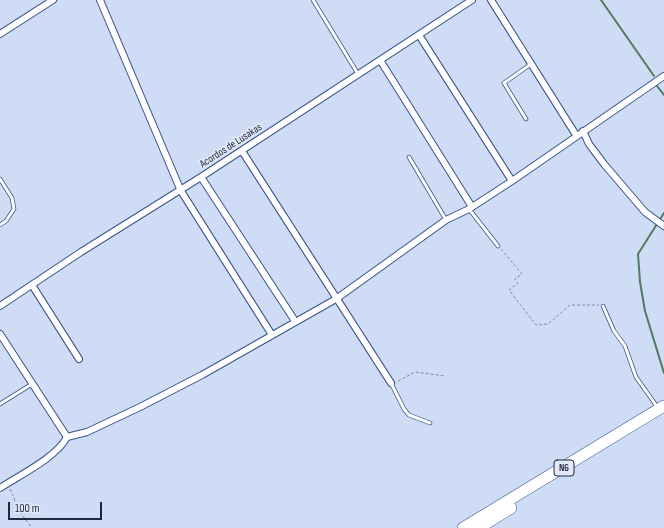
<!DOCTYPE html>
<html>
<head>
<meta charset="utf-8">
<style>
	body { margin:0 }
	#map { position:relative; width:664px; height:528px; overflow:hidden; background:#cfdcf6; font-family:"Sofia Sans Condensed",sans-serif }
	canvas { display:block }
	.scale { position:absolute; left:8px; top:502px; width:94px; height:18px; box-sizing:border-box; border:2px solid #1d2941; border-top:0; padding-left:5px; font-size:12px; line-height:14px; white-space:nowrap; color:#1d2941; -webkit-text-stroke:3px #e2e9f6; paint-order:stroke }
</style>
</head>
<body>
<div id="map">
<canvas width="664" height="528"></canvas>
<div class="scale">100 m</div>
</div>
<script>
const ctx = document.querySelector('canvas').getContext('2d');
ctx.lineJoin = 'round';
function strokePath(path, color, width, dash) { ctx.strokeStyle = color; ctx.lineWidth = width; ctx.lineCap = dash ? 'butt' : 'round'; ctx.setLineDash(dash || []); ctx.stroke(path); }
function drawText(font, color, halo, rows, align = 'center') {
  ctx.font = font + ' "Sofia Sans Condensed",sans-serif'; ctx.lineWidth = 3.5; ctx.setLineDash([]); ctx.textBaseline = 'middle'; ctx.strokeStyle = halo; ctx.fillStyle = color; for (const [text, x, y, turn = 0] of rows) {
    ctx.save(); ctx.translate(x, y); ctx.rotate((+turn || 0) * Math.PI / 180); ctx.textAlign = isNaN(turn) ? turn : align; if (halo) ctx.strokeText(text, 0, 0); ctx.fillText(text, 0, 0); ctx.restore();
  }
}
strokePath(new Path2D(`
	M601 0 654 76
	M657 86 664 95
	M664 213 638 254 640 282 645 311 664 373`), '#527b5c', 2);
const lane = new Path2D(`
	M313 0 358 74
	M526 119 504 83 531 64
	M409 157 446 220
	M0 179 12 198 14 209 6 221 0 225
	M469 209 498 246
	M603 306 614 331 625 346 636 377 658 408
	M391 383 404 409 409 415 430 423
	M0 404 32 384`);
const street = new Path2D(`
	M100 0 181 191 272 335
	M491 0 576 135
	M0 34 53 0
	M419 35 512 181
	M380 60 472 207
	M583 131 589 144 604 164 645 212 664 226
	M242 151 391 383
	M201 177 295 321
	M32 285 79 359
	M0 306 81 252 201 177 472 0
	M0 334 67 437
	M67 437 87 432 140 407 202 375 336 299 446 220 469 209 512 181 664 76
	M0 488C20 475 57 457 67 437`);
const highway = new Path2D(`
	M463 528 664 406
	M479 528 511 508`);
strokePath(lane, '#38528a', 4.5);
strokePath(street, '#38528a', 8);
strokePath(highway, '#38528a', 12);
strokePath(new Path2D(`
	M501 249 522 274 515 279 518 283 509 290 536 325 548 324 570 305H599
	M398 381 415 372 445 376
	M10 489 20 512 32 528`), '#7f8ba4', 1, [3, 2]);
strokePath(lane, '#fff', 3);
strokePath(street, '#fff', 6);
strokePath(highway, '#fff', 11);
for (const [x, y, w] of [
	[564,468,20]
]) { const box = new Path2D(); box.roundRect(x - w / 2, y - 8, w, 16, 3); ctx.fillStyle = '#e2e9f6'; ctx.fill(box); strokePath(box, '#1d2941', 1); }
drawText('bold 10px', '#1d2941', null, [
	["N6",564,468]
]);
drawText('11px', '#1d2941', '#e2e9f6', [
	["Acordos de Lusakas",231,146,-33]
]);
</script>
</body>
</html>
